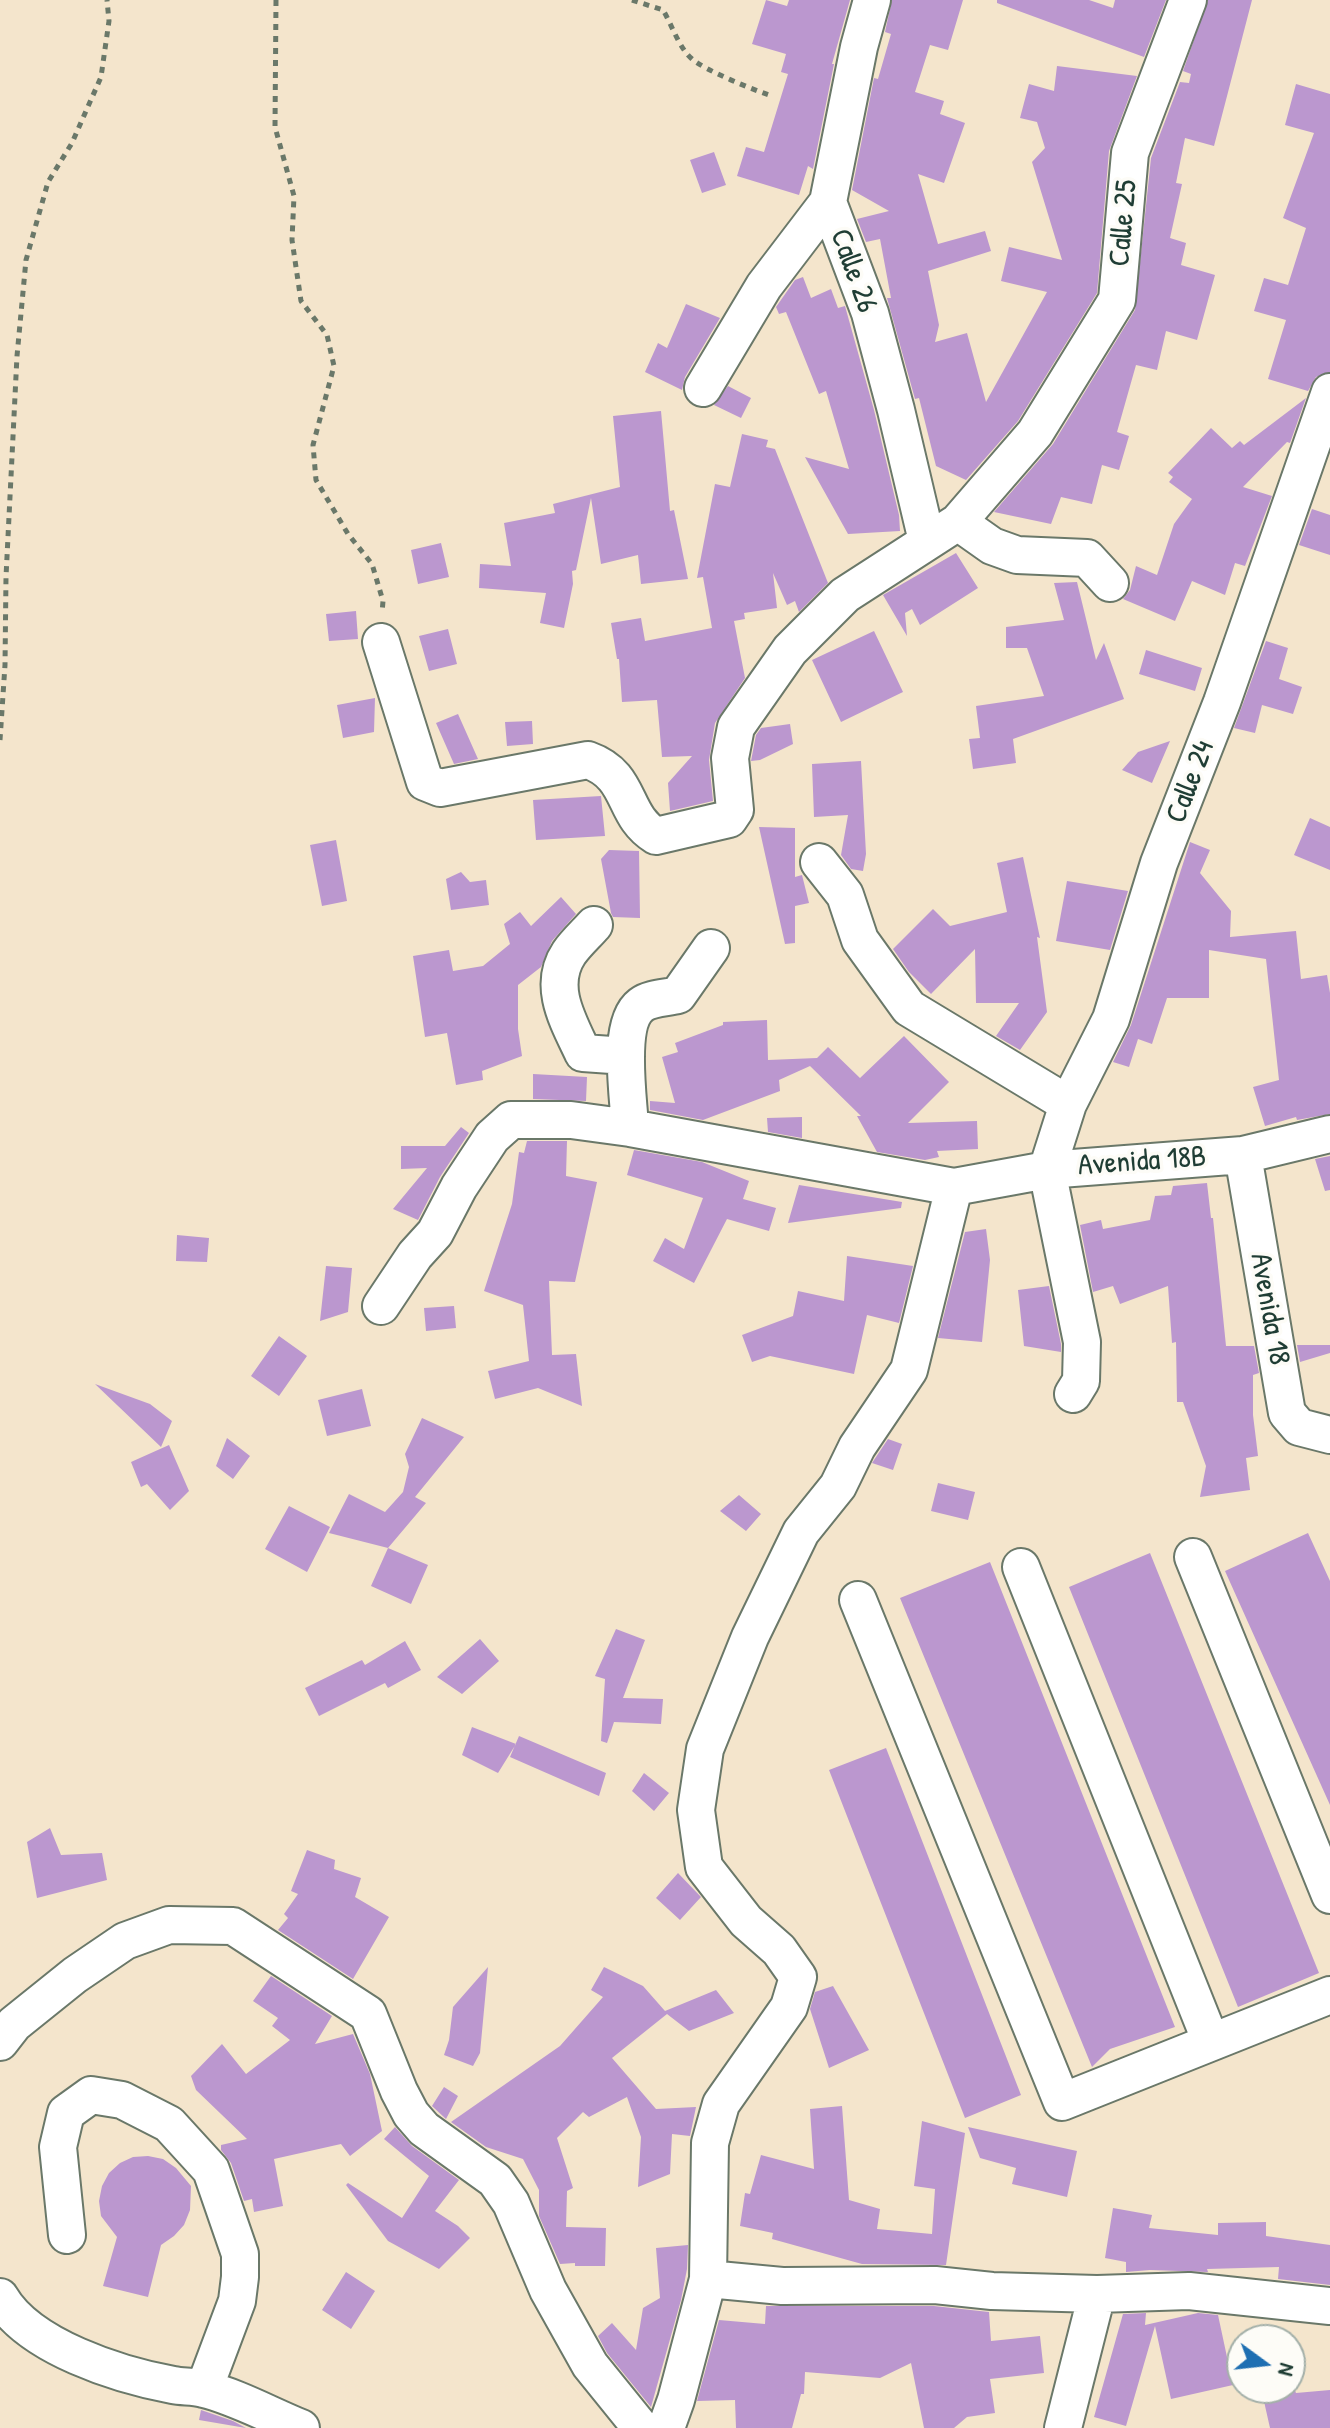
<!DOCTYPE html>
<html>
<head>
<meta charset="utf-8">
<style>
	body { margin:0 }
	#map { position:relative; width:1330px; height:2428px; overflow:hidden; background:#f4e5cc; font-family:"Patrick Hand",sans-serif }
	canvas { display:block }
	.north { position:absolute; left:1226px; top:2324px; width:80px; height:80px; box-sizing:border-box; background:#fdfcf7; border:2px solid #a4b0a9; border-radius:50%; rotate:105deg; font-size:22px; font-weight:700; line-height:32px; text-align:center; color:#1f3d34 }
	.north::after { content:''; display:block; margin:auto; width:28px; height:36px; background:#1f6fb2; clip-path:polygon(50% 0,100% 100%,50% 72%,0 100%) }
</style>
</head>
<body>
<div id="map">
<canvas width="1330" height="2428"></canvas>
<div class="north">N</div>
</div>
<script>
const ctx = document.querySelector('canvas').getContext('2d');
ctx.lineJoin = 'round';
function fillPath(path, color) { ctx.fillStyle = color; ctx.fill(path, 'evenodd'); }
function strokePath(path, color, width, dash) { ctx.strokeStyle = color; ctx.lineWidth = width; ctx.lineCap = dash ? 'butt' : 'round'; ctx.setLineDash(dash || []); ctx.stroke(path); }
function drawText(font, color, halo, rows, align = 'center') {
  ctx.font = font + ' "Patrick Hand",sans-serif'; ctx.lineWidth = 7; ctx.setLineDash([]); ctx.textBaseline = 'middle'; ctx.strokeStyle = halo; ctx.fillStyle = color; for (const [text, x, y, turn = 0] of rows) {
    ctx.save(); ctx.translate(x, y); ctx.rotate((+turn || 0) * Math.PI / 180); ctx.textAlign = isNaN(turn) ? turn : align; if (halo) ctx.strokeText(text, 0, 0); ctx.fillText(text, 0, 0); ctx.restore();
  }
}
fillPath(new Path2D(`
	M766 0 787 6 789 0H850L832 64H834L813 169 808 166 799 195 737 176 746 147 764 152 788 74 781 72 786 54 752 44Z
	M892 0H963L948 50 930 45 915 92 944 101 940 114 965 123 944 183 918 174 938 244 985 231 991 251 928 271 939 325 935 342 967 333 986 402 1047 292 1001 281 1009 247 1062 260 1032 162 1045 148 1037 122 1020 118 1029 84 1054 91 1057 66 1137 76 1109 151 1097 293 1018 421 966 480 936 466 919 398 915 399 887 298H891L880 239 866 242 857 219 889 211 852 190 874 78 878 79 891 34 885 32Z
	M997 0H1089L1113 8 1115 0H1166L1144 57 997 3Z
	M1208 0H1252L1214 146 1185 138 1176 183 1182 184 1170 238 1186 243 1181 265 1215 275 1197 340 1166 331 1157 370 1136 365 1117 432 1129 436 1119 470 1102 465 1092 504 1061 497 1051 524 994 512 1053 444 1135 310 1151 158 1180 82 1189 83 1191 74 1183 71Z
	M1296 84 1330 94V372L1316 377 1308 391 1268 379 1286 320 1254 311 1264 278 1288 285 1306 228 1283 218 1314 133 1285 125Z
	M714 152 726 185 702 193 690 160Z
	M803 277 811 298 831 289 838 308 845 306 874 410 899 515 900 531 848 534 805 457 849 469 826 391 819 394 786 312 779 314 776 307 795 280Z
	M686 304 720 318 685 377 682 390 645 372 658 343 667 348Z
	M728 386 751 398 741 418 714 405Z
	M1306 398 1290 443 1287 442 1243 487 1272 496 1245 566 1235 563 1225 595 1192 581 1175 621 1123 599 1130 590 1136 566 1157 575 1174 524 1192 499 1169 482 1173 477 1168 473 1211 428 1232 448 1240 441 1244 445Z
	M661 411 670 511 674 510 688 579 641 584 638 555 601 564 591 498 576 570 572 571 573 584 564 628 540 623 546 593 479 588 480 564 511 566 504 523 555 513 553 504 620 487 613 416Z
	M742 434 768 440 766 447 775 449 828 583 799 612 795 601 787 605 773 573 777 608 744 613 745 619 734 621 745 678 715 723 709 760 713 801 670 811 668 783 692 756 662 757 657 700 622 702 619 659H617L611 623 641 618 645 641 712 628 703 577 697 578 715 484 730 487Z
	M1312 509 1330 515V555L1299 545Z
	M441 543 449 577 418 584 411 550Z
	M956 553 978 588 920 625 912 609 905 613 907 636 883 595Z
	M1077 582 1096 660 1104 643 1124 699 1013 739 1016 763 973 769 969 739 980 738 976 706 1044 696 1027 648H1006V627L1064 620 1054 583Z
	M356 611 358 639 329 641 326 614Z
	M448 629 457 664 429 671 419 636Z
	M874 631 903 692 841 722 812 660Z
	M1266 641 1288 648 1279 679 1302 687 1293 714 1262 705 1255 733 1234 728Z
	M1146 650 1202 668 1195 691 1139 674Z
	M375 698 374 732 343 738 337 705Z
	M458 714 478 759 454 764 436 723Z
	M532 721 533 744 507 746 505 722Z
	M790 724 793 744 760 760 751 761 756 735 761 728Z
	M1170 741 1152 783 1122 770 1138 752Z
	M861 761 866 854 863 871 851 869 841 855 848 815 814 817 812 764Z
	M601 796 605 836 536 840 533 800Z
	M1310 818 1330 827V870L1294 855Z
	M759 827 795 828V877L802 875 809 903 795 906V943L785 944Z
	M336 840 347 901 322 906 310 845Z
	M1190 842 1210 850 1200 873 1231 911 1230 937 1296 931 1301 979 1327 975 1330 993V1114L1297 1120 1296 1117 1265 1126 1253 1087 1279 1080 1266 959 1209 950V998H1167L1152 1044 1138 1039 1129 1067 1113 1062 1131 1025Z
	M609 850 639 851 640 918 613 917 611 913 601 859Z
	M1023 857 1040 938 1037 937 1047 1012 1020 1050 996 1036 1019 1003H976L975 949 931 994 909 972 893 949 933 909 950 926 1007 912 997 863Z
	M461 872 470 882 486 880 489 905 451 910 446 879Z
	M1067 881 1128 891 1110 950 1056 941Z
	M561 897 576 914 552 941 541 967 518 985V1029L522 1056 482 1071 483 1080 456 1085 447 1033 425 1037 413 956 449 950 453 971 483 966 510 944 504 924 520 912 531 926Z
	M767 1020 768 1060 817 1058 828 1047 860 1078 904 1036 949 1082 908 1123 977 1121 978 1149 937 1151 939 1157 925 1160 877 1152 857 1116H861L810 1066 779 1080 780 1091 703 1120 650 1110V1101L675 1103 662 1057 678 1052 675 1043 723 1025V1022Z
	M533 1074 587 1077 586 1101 533 1099Z
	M802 1117V1138L768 1132 767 1118Z
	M461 1127 469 1133 440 1177 418 1220 393 1209 427 1168 401 1169V1146H445Z
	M527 1141H567L566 1176 597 1182 575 1282 549 1281 552 1355 576 1354 582 1406 538 1388 495 1399 488 1371 529 1361 523 1305 484 1291 512 1204 519 1152 524 1153Z
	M634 1150 702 1162 749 1181 743 1199 776 1208 769 1231 727 1219 694 1283 653 1261 665 1238 684 1249 703 1198 627 1175Z
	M1330 1156V1190L1325 1191 1315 1159Z
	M1207 1183 1211 1218H1213L1226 1346H1254L1259 1373 1253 1375V1415L1258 1456 1246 1458 1250 1490 1200 1497 1206 1466 1183 1402H1177L1176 1342 1172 1343 1168 1286 1120 1304 1113 1286 1093 1292 1080 1225 1101 1220 1103 1229 1150 1220 1155 1196 1171 1195 1173 1186Z
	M799 1185 902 1202 901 1208 788 1223Z
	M986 1229 990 1260 982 1342 938 1338 965 1232Z
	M177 1235 209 1238 207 1262 176 1261Z
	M847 1256 913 1266 899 1323 867 1315 854 1374 770 1356 752 1362 742 1335 793 1316 798 1291 844 1301Z
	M326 1266 352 1268 348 1312 320 1321Z
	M1049 1286 1061 1344V1352L1024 1346 1018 1290Z
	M454 1306 456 1328 426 1331 424 1308Z
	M279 1336 307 1356 279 1396 251 1376Z
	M1297 1345H1330V1353L1300 1362Z
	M95 1384 150 1404 172 1421 161 1447Z
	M362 1389 371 1426 327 1436 318 1400Z
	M422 1418 464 1437 415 1497 426 1503 388 1548 329 1533 349 1494 385 1512 403 1492 409 1467 405 1454Z
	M227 1438 250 1456 233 1479 216 1466Z
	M888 1439 902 1444 893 1470 872 1463Z
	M169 1445 189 1491 170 1510 147 1484 141 1487 131 1462Z
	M938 1483 975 1492 968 1520 931 1511Z
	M739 1495 761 1514 746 1531 720 1511Z
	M289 1506 330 1527 307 1572 265 1549Z
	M1308 1533 1330 1581V1805L1225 1571Z
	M388 1548 428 1565 411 1604 371 1586Z
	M1150 1553 1319 1973 1238 2007 1069 1587Z
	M990 1562 1175 2027 1110 2049 1092 2067 900 1598Z
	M616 1629 645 1640 623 1698 663 1699 661 1724 614 1722 607 1743 601 1741 605 1679 595 1676Z
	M480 1639 499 1661 462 1694 437 1677Z
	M405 1641 421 1670 388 1688 385 1683 319 1716 305 1688 362 1660 365 1665Z
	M472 1727 516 1744 498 1773 462 1755Z
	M519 1736 606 1773 599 1796 510 1757Z
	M886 1748 1021 2095 965 2118 829 1770Z
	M644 1773 669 1793 654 1811 632 1791Z
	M50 1828 61 1855 102 1853 107 1880 37 1898 27 1842Z
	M307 1850 335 1860 334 1869 361 1878 355 1897 389 1917 353 1979 278 1930 288 1918 284 1914 298 1894 291 1891Z
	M678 1873 701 1897 680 1920 656 1898Z
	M488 1967 480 2053 473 2066 444 2055 449 2040 453 2007Z
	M604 1967 643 1986 665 2011 716 1990 734 2013 689 2031 667 2014 612 2058 656 2109 696 2107 690 2136 672 2134 670 2174 638 2187 641 2137 627 2097 589 2117 583 2112 557 2138 573 2188 567 2191 566 2227 606 2228 605 2266H575V2263L560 2264 539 2216V2190L523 2159 486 2147 451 2122 560 2046 603 1997 591 1990Z
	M271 1976 332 2016 315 2044 353 2034 370 2074 382 2131 350 2156 341 2144 274 2159 283 2206 254 2212 252 2199 244 2201 231 2163 221 2150V2145L247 2139 196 2090 191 2076 222 2044 246 2074 290 2040 272 2026 278 2018 253 2001Z
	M833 1986 869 2050 829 2068 810 2009 815 1992Z
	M444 2087 458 2096 446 2119 432 2106Z
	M842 2106 849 2200 880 2209 877 2229 932 2234 935 2189 914 2186 922 2121 965 2133 946 2265 862 2264 772 2239 773 2233 740 2226 745 2193 750 2194 761 2155 814 2169 810 2109Z
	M395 2127 412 2146 459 2180 435 2211 458 2226 470 2238 439 2269 388 2241 346 2185 348 2183 402 2218 429 2176 384 2139Z
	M968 2127 1077 2151 1067 2197 1012 2184 1016 2168 980 2158Z
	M148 2156 163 2159 176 2168 191 2186 190 2210 184 2225 174 2236 161 2245 148 2297 103 2286 117 2237 101 2216 99 2201 102 2186 109 2173 120 2163 133 2157Z
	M1113 2208 1152 2215 1149 2228 1218 2235V2223L1266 2222V2236L1330 2245V2285L1278 2279 1279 2267 1207 2269 1208 2272 1150 2270 1126 2272V2262L1105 2258Z
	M688 2245 687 2269 681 2300 651 2407 607 2353 598 2336 612 2323 636 2350 643 2308 660 2298 656 2248Z
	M346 2272 375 2291 351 2329 322 2310Z
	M766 2306H934L989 2312 991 2341 1040 2336 1044 2373 990 2379 995 2413 967 2417 954 2428H924L911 2363 880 2378 805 2372 804 2394H801L792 2428H736L735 2400 697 2401 719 2320 765 2324Z
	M1146 2313 1145 2325 1198 2313 1218 2315 1233 2385 1171 2399 1155 2326 1126 2426 1094 2417 1123 2314Z
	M1261 2388H1294L1296 2393 1330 2390V2428H1270Z
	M201 2410 233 2421 246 2428 199 2420Z`), '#bb97cf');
const minor = new Path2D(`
	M872 0 859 47 828 202 870 313 896 410 927 541
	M703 388 764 286 828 202
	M958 522 992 546 1017 555 1087 558 1110 583
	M381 642 425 782 440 788 588 760C633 776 621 815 656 836L729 819 735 810 730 758 736 727 790 650 845 595 958 522 1035 433 1117 300 1130 153 1188 0
	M819 862 845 895 860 940 909 1008 1068 1104
	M594 925C586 934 576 943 569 953 547 986 568 1021 583 1053L626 1056
	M630 1128C629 1099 616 1024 641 1005 650 998 667 998 678 995L711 948
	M1243 1155 1287 1413 1299 1427 1330 1435
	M381 1306 415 1255 435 1233 459 1187 492 1137 511 1120H571L630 1128 954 1187 1047 1170 1243 1155 1330 1134
	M1073 1394 1081 1381 1082 1342 1047 1170 1068 1104 1111 1019 1159 863 1222 702 1330 392
	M1193 1557 1330 1895
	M1021 1567 1211 2042
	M858 1600 1062 2102 1330 1995
	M0 2042 14 2024 75 1975 125 1941 169 1925 233 1926 368 2014 399 2091 411 2114 424 2129 495 2180 511 2203 548 2290 590 2365 641 2428
	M67 2235 58 2147 66 2113 91 2095 122 2100 169 2124 211 2170 240 2254V2277L237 2301 204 2389
	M708 2279 782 2286 935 2285 992 2291 1097 2294 1189 2291 1330 2306
	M0 2297C29 2347 119 2375 173 2385 183 2387 194 2386 204 2389 237 2397 269 2415 301 2428
	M666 2428 676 2400 708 2279 710 2143 721 2104 789 2007 798 1977 779 1950 746 1921 704 1867 696 1810 705 1749 750 1637 801 1532 838 1486 857 1447 909 1370 954 1187
	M1063 2428 1097 2294`);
strokePath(minor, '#6a7869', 40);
strokePath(new Path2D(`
	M276 0 275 127 294 196 292 240 301 301 327 335 334 366 313 445 316 480 348 534 372 564 383 601 382 613
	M632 0 663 10C672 25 679 48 692 59 704 70 756 91 772 96
	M0 740 5 665 6 577 17 356 26 260 48 182 72 143 101 77 109 21 107 0`), '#6a7869', 5, [6, 6]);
strokePath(minor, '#fff', 36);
drawText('30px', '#1f3d34', '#fdfcf7', [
	["Calle 25",1124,223,-85],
	["Calle 26",853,271,70],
	["Calle 24",1191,782,-69],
	["Avenida 18B",1142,1162,-4],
	["Avenida 18",1269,1309,80]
]);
</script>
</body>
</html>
